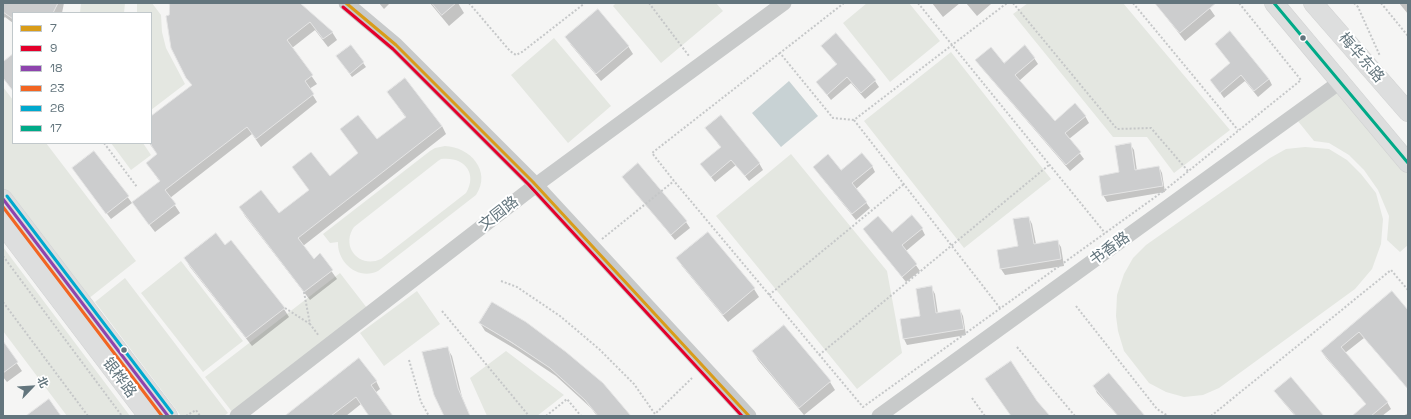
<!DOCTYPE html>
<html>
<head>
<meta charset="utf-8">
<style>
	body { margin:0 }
	#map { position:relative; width:1411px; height:419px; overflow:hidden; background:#f5f5f4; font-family:"Space Grotesk","Noto Sans SC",sans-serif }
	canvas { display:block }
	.frame { position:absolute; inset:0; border:4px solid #63757d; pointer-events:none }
	.legend { position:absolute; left:12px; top:12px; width:140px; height:132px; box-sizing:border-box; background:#fff; border:1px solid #c1c8cb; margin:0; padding:5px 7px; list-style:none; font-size:12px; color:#63757d }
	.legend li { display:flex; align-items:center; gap:8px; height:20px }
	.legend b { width:20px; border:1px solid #c1c8cb }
	.north { position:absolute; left:12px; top:367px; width:40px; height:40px; -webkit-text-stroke:3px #fff; paint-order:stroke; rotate:65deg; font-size:11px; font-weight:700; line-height:16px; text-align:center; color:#63757d }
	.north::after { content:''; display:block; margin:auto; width:14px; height:18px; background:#63757d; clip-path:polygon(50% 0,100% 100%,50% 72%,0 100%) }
</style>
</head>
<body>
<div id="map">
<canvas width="1411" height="419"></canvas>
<div class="frame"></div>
<ul class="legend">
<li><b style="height:5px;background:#d99c19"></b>7</li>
<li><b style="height:5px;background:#e4002b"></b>9</li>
<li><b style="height:5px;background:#8e44ad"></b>18</li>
<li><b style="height:5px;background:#f26522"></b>23</li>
<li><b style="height:5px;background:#00a9ce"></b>26</li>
<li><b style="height:5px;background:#0a8"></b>17</li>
</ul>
<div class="north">北</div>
</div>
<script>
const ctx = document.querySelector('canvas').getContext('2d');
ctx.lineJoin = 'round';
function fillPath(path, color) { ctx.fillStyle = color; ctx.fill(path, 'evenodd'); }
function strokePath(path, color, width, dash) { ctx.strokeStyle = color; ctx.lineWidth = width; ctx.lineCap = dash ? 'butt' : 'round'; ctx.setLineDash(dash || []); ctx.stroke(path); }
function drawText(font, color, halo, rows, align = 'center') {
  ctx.font = font + ' "Space Grotesk","Noto Sans SC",sans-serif'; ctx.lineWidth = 4; ctx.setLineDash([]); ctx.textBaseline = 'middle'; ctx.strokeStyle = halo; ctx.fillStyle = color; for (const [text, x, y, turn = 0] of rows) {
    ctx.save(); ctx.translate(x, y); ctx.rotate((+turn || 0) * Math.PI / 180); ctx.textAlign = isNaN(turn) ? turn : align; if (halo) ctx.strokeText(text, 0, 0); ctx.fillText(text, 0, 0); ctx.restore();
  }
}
fillPath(new Path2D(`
	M81 3H125L124 13H80Z
	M137 3H152L161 15 162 32 166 48 185 84 151 110V13H137Z
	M616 3H716L723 11 661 63 613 6Z
	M867 3H909L940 41 890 82 843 23Z
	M1028 3H1123L1230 130 1174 173 1147 137H1113L1013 14Z
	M554 38 611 106 568 143 511 75Z
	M951 52 1051 179 964 248 864 121Z
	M3 87 13 100V143H46L136 261 88 299 3 188Z
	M1339 89 1408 171V245L1400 252 1387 240 1389 216 1378 190 1364 170 1349 155 1329 143 1314 141 1297 120Z
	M111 143H143L151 155 131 170Z
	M445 146C470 147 492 171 476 195L378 271C358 281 337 262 338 242L330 243 323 234 430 151 435 148ZM441 159C464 156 478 173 466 193L381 259C360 269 340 247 354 227L438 161Z
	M1305 147 1329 149 1347 160 1361 174 1376 193 1383 219 1381 244 1372 269 1355 289 1219 388 1203 395 1184 397 1166 392 1149 383 1124 351 1118 331 1116 316 1117 295 1124 274 1133 258 1146 245 1270 158 1286 149Z
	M791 154 887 271 902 353 857 389 716 216Z
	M3 247 130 416H67L3 331Z
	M181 261 243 341 203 372 141 293Z
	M340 273 367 308 233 413 205 377Z
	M125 278 228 413 224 416H181L95 302Z
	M417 291 440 324 384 366 360 333Z
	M506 351 564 395 537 416H487L470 378Z`), '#e4e7e1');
fillPath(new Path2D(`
	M789 81 818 116 781 147 752 113Z`), '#c8d2d4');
fillPath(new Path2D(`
	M3 3H64L62 13H13V23L5 17 3 19Z
	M168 3H298L332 32 337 40 328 47 315 30 292 48 317 84 309 89 317 102 261 147 252 134 170 198 180 213 155 232 138 210 160 182 147 163 158 155 149 143H151V118L192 86 187 77 170 16V6Z
	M379 3H390L384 9Z
	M430 3H458L464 13 449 26Z
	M932 3H960L943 17Z
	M966 3H990L991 4 977 16Z
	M1155 3H1206L1215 16 1185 41Z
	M1399 3H1408V14Z
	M836 34 875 81 879 87 865 99 851 83 831 100 817 82 837 65 822 46Z
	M566 37 628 46 633 54 601 81 571 45Z
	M1216 44 1269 79 1272 85 1258 97 1245 81 1224 98 1211 80 1231 64Z
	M351 46 366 67 352 77 340 61Z
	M1034 58 1038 64 1019 81 1055 122 1085 116 1089 123 1069 139 1084 159 1070 171 980 66 977 60 1004 64Z
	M388 92 442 126 446 134 303 246 313 260 320 255 337 279 310 300 245 216 240 207 279 214 310 191 293 167 329 177 359 154 341 129 377 141 406 118Z
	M707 128 759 163 763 170 749 181 736 165 715 182 701 164 721 148Z
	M1130 144 1134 150 1137 171 1159 167 1162 173 1165 192 1107 202 1103 195 1120 173Z
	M94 152 132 203 111 219 73 169Z
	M638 164 686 222 690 228 675 240 627 183 623 177Z
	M872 166 875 172 856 189 870 208 856 220 818 173 814 167 841 171Z
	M1029 218 1032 224 1036 244 1057 241 1061 247 1064 266 1005 275 1001 269 998 250 1019 247Z
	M864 229 891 234 922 229 925 235 906 251 920 271 906 282 868 235Z
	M231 241 284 309 289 317 252 346 190 267 185 258 225 246Z
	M678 258 754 289 759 297 728 322 682 266Z
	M931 287 935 294 938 314 960 310 963 316 966 335 907 345 904 339 921 316Z
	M1392 292 1408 311V389L1364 338 1345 353 1387 402 1391 409 1382 416H1354L1367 405 1326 358 1322 352Z
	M480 323 629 416H597L591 408 556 376 517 350 485 331Z
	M784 326 830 382 835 390 804 415 758 360 753 351Z
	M3 343 22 371 7 382 3 377Z
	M447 348 452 356 462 397 470 416H445Z
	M376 381 380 389 375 393 392 416H369L361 404 346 416H290Z
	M1094 386 1143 416H1118L1097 393Z
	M1276 391 1323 416H1295L1279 397Z
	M1408 413V416H1403Z`), '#0003');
const building = new Path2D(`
	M3 3H58L53 13H13V19L3 12Z
	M170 3H300L333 32 323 39 310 22 287 40 313 75 305 81 314 94 256 139 247 127 165 190 176 204 149 225 132 202 160 181 146 163 157 154 151 145V116L192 85 186 78 171 48 166 16 169 15Z
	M432 3H456L442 15Z
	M1155 3H1216L1180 33Z
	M598 9 629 46 596 74 565 37Z
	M1230 31 1269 79 1254 91 1241 75 1220 93 1210 80 1230 63 1215 44Z
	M836 33 876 80 861 93 847 77 827 95 816 82 837 64 821 46Z
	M351 45 364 62 350 74 336 56Z
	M1025 45 1035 58 1015 75 1041 105 1055 121 1075 103 1086 116 1065 133 1081 152 1066 165 975 60 991 47 1004 63Z
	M13 54V91L3 78V62Z
	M405 78 442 126 298 238 314 259 320 253 333 270 304 292 239 207 261 190 279 213 309 190 292 167 311 152 330 176 358 153 340 129 358 115 377 139 406 117 387 92Z
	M721 115 760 163 745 176 731 160 711 177 700 164 721 147 705 128Z
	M1131 143 1135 170 1159 166 1163 186 1102 196 1099 176 1119 172 1115 146Z
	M94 151 129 196 106 214 72 168Z
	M862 153 873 166 852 183 867 202 852 214 813 167 828 154 841 170Z
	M638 163 687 221 671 235 622 177Z
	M912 215 923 228 902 245 917 264 902 277 863 229 878 216 892 232Z
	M1029 217 1034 244 1058 240 1061 259 1000 269 997 250 1018 246 1013 219Z
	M708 232 755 288 723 315 676 258Z
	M216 233 225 245 231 240 285 308 246 338 184 258Z
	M932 286 936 313 960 309 964 329 903 339 900 319 920 316 916 289Z
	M1392 291 1408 310V389L1359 332 1341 347 1388 402 1371 416H1352L1366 404 1321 351Z
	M492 302 526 322 566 352 603 383 631 416H598L585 400 550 368 511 342 479 323Z
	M784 325 831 381 799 408 752 351Z
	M3 341 18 362 3 373Z
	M448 347 458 388 470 416H444L434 395 422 352Z
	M359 358 377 381 371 385 393 416H369L356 397 331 416H285Z
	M1011 361 1037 401 1050 416H1011L985 379Z
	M1109 373 1145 416H1118L1093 386Z
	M1291 377 1324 416H1296L1274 391Z
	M49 399 61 416H26Z`);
fillPath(building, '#cccdce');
strokePath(building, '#e4e4e4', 1);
const major = new Path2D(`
	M1274 3 1408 163
	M1313 3 1408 112
	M3 199 168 416
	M3 225 148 416`);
strokePath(major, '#d1d2d2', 20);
strokePath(new Path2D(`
	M469 3 510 51 516 55 522 52 585 3
	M649 3 689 56
	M844 3 780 53 833 118 854 120
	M918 3 1105 233
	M1013 3 1117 129 1151 128 1188 171
	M1133 3 1238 130
	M1354 3 1358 7 1380 56
	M1381 3 1408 36
	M780 53 652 153 674 181 863 407 1165 190 1301 80 1239 3
	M104 143 137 187
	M602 239 674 181
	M3 256 122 416
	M501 281 517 287 560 316 599 349 634 384 655 414 692 378
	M304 292 310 324 319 336
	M769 295 904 184
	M3 302 88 416
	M1076 306 1157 409 1168 416
	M285 308 310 324
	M1000 308 854 120 1007 3
	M442 311 529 416
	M1017 347 1075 416
	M819 355 1049 165
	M409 360 421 402 429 416
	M972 398 985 416
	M186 416 196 410 200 416
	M546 416 567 399 581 416
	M1211 416 1391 270 1408 290`), '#c5c7c8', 2, [2, 2]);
strokePath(new Path2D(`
	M346 3 396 45 533 182 749 416
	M237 416 536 185 784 3
	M879 416 1340 82`), '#c8caca', 15);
strokePath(major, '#dddede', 19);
strokePath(new Path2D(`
	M346 3 396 45 533 182 749 416`), '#d99c19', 3);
strokePath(new Path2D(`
	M343 7 393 49 529 185 742 416`), '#e4002b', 3);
strokePath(new Path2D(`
	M3 199 168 416`), '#8e44ad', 3);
strokePath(new Path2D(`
	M3 207 162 416`), '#f26522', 3);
strokePath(new Path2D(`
	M7 196 172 413`), '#00a9ce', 3);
strokePath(new Path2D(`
	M1274 3 1408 163`), '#0a8', 3);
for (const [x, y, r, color] of [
	[1303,38,3.5,"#63757d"],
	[124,350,3.5,"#63757d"]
]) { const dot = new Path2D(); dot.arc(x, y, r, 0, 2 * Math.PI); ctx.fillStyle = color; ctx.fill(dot); strokePath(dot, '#fff', 1.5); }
drawText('15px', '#63757d', '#fff', [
	["梅华东路",1361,58,49],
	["文园路",499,214,-38],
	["书香路",1110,249,-36],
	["银桦路",119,378,53]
]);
</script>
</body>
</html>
